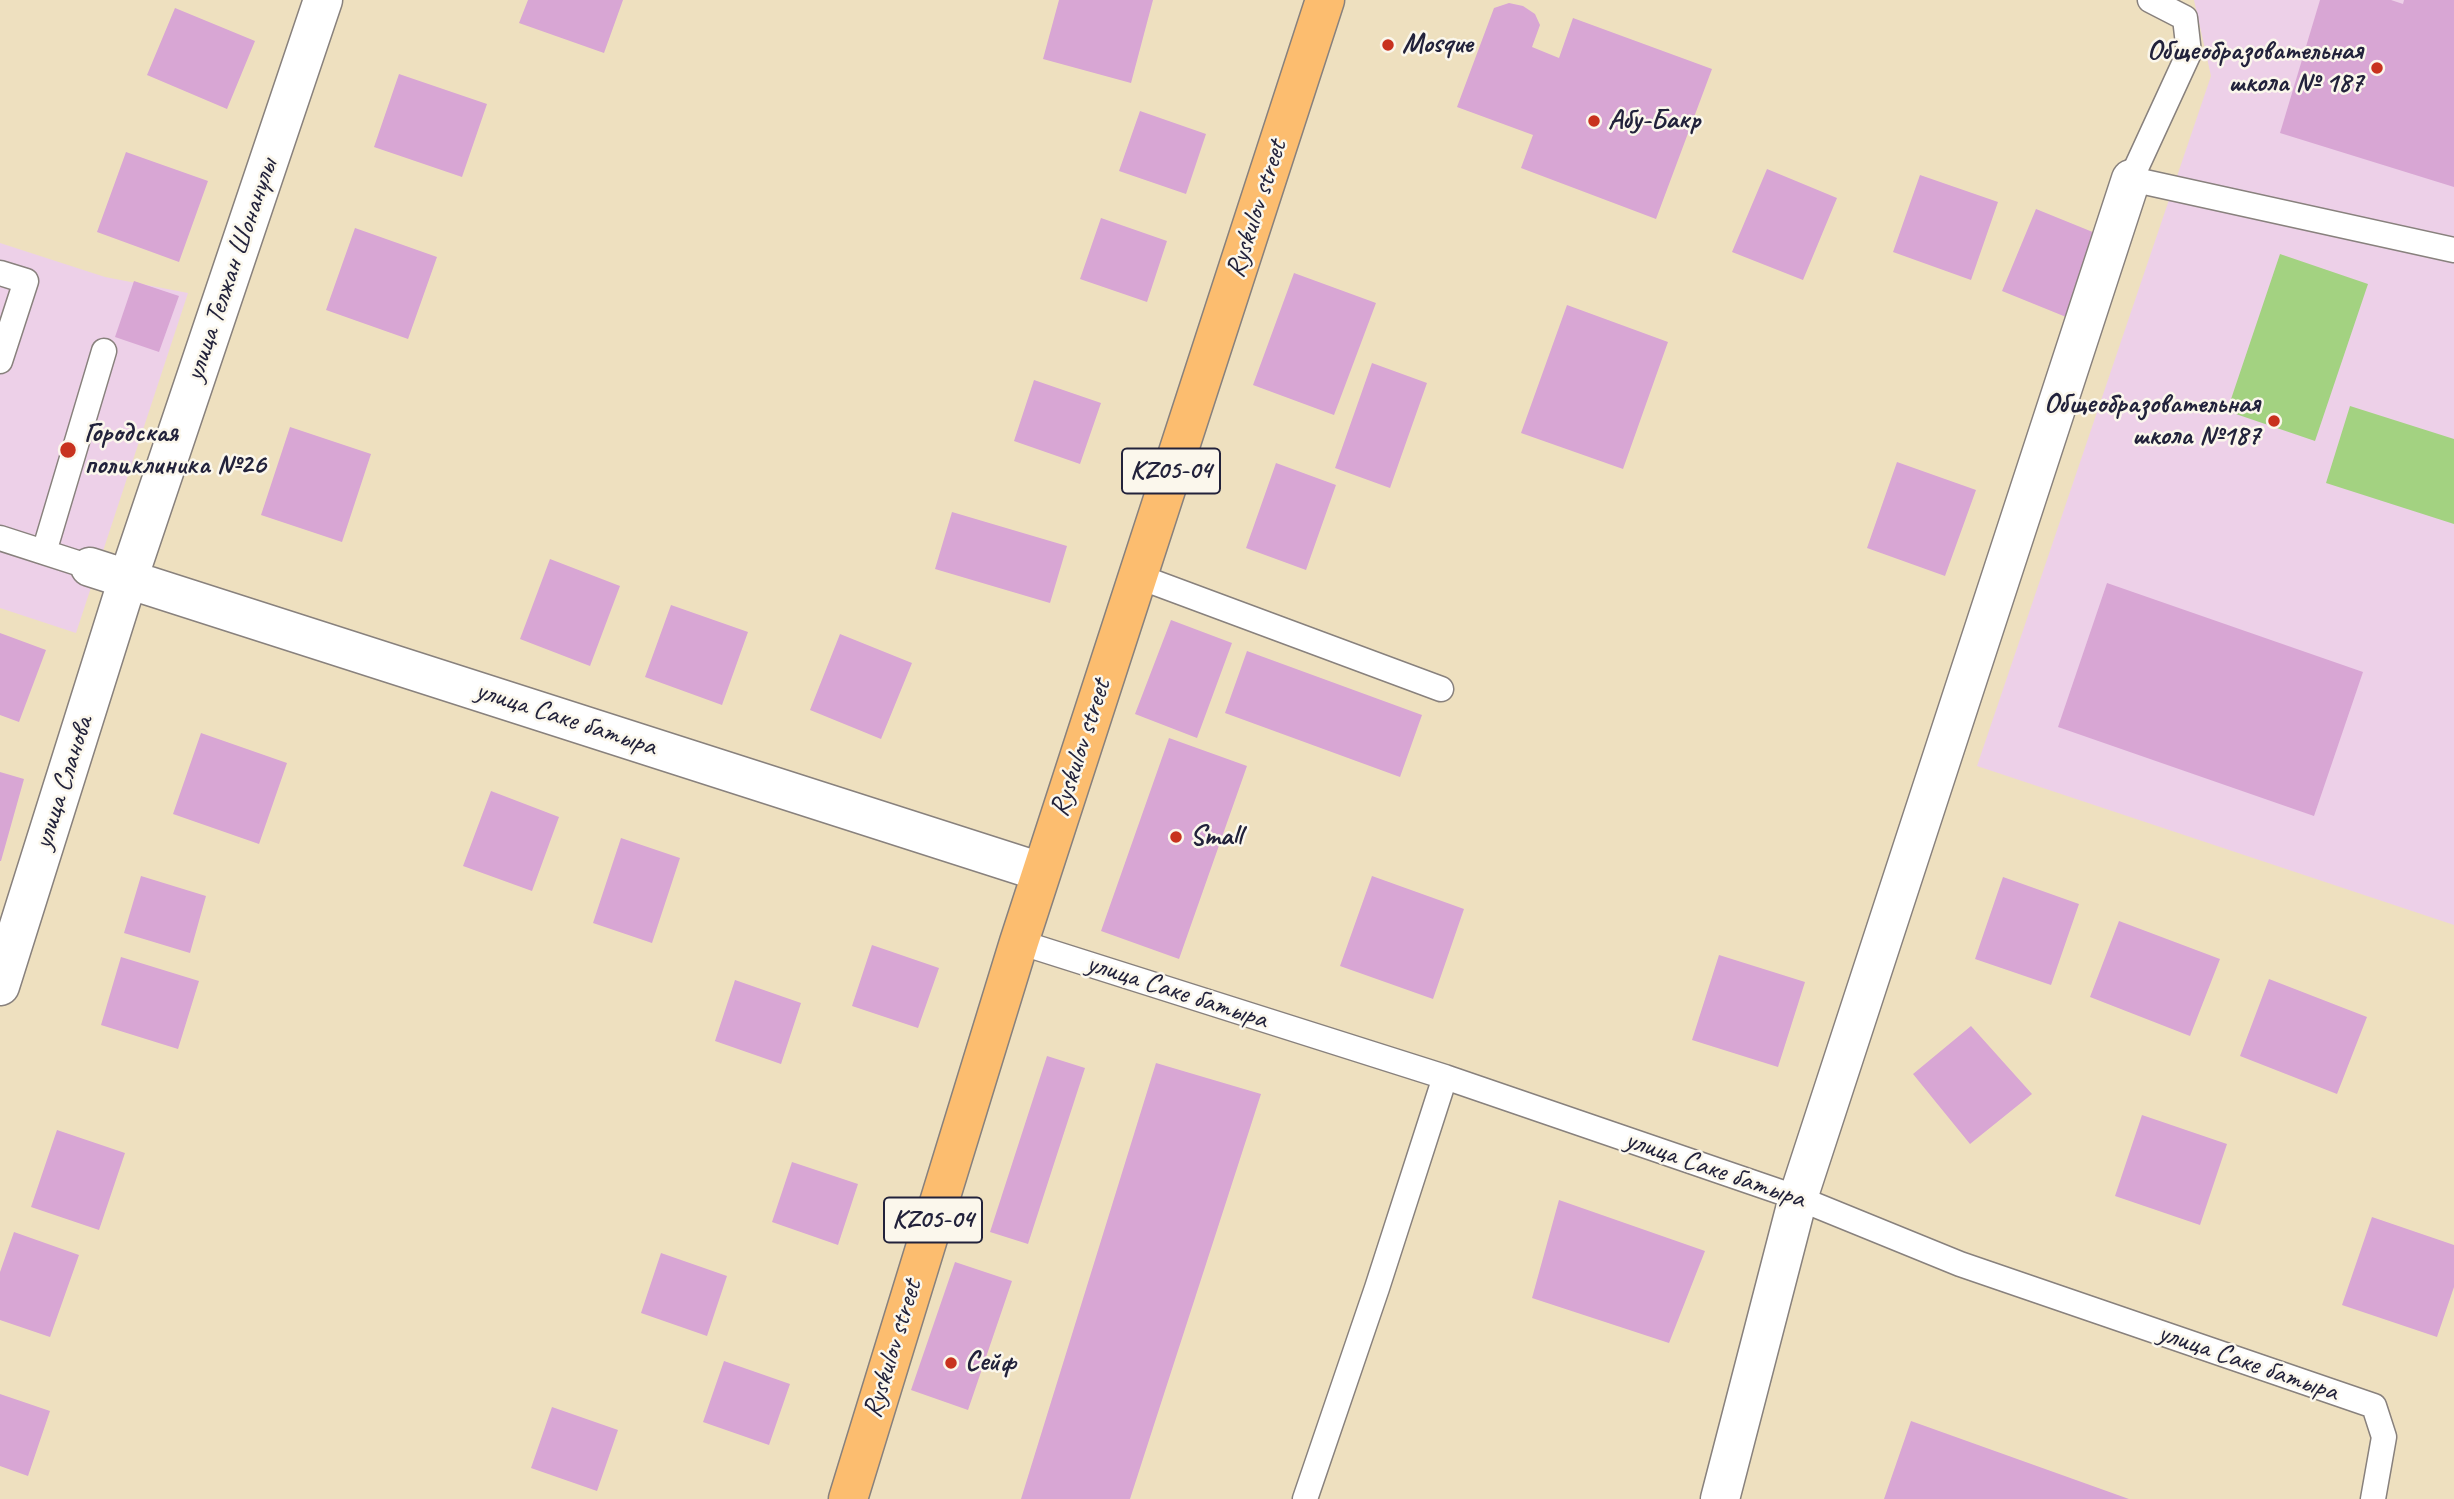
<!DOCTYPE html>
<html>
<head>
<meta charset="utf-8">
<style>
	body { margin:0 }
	canvas { display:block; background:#eee0bf }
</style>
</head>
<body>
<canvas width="2454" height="1499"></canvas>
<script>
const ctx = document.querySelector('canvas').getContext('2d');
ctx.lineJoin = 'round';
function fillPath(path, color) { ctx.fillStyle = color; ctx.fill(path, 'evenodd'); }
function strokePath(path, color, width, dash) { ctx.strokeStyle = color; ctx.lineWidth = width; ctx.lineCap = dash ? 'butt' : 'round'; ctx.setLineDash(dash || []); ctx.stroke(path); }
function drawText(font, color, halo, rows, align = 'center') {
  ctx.font = font + ' Caveat,sans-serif'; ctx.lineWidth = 5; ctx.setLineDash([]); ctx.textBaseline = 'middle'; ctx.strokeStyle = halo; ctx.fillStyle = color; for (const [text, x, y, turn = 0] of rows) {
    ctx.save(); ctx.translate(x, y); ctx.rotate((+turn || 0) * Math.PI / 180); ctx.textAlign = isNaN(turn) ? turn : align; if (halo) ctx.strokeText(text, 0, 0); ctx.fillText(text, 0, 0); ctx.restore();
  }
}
fillPath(new Path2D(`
	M2194 0H2454V925L1977 766 2211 76Z
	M0 243 105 277 188 293 76 633 0 608Z`), '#edd0e8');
fillPath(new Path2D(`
	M2280 254 2368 284 2315 441 2227 411Z
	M2350 406 2454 439V524L2326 483Z`), '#a3d281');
fillPath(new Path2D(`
	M528 0H623L604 53 519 23Z
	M1059 0H1153L1131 83 1043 59Z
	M2320 0H2391L2403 4 2404 0H2454V187L2280 133Z
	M1509 3 1523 6 1535 14 1540 25 1532 47 1559 58 1573 18 1712 69 1656 219 1521 168 1533 135 1457 107 1494 8Z
	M175 8 255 41 227 109 147 75Z
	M399 74 487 104 462 177 374 147Z
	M1140 111 1206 134 1186 194 1119 171Z
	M126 152 208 181 179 262 97 232Z
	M1767 169 1837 198 1803 280 1732 252Z
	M1920 175 1998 202 1971 280 1893 252Z
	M2036 209 2105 237 2071 319 2002 291Z
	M1101 218 1167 241 1147 302 1080 279Z
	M355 228 437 257 408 339 326 310Z
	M1294 273 1376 303 1334 415 1253 385Z
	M134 281 179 296 159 352 115 337Z
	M1567 305 1668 342 1623 469 1521 433Z
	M1372 363 1427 383 1390 488 1335 468Z
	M1034 380 1101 403 1080 464 1014 441Z
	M290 427 371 454 342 542 261 515Z
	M1897 462 1976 490 1945 576 1867 548Z
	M1276 463 1336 485 1306 570 1246 548Z
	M952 512 1067 546 1050 603 935 569Z
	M550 559 620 586 590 666 520 639Z
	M2107 583 2363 672 2314 816 2058 727Z
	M671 605 748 632 722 705 645 677Z
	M1171 620 1232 643 1197 738 1135 714Z
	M0 633 46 650 19 722 0 715Z
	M840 634 912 663 881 739 810 710Z
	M1247 651 1422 715 1400 777 1225 713Z
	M201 733 287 763 259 844 173 814Z
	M1169 738 1247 766 1179 959 1101 931Z
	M0 772 24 779 1 861H0Z
	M491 791 559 817 532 891 463 866Z
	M621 838 680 858 652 943 593 923Z
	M141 876 206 896 190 953 124 933Z
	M1372 876 1464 909 1433 999 1340 966Z
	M2003 877 2079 904 2051 985 1975 959Z
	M2119 921 2220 959 2190 1036 2090 997Z
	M872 945 939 968 918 1028 852 1006Z
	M1719 955 1805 982 1778 1067 1692 1040Z
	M121 957 199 981 178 1049 101 1025Z
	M2269 979 2367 1017 2337 1094 2240 1056Z
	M735 980 801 1003 781 1064 715 1041Z
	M1971 1026 2032 1094 1970 1144 1913 1074Z
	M1047 1056 1085 1068 1028 1244 990 1232Z
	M1156 1063 1261 1094 1130 1499H1021Z
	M2142 1115 2227 1144 2200 1225 2115 1196Z
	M57 1130 125 1153 99 1230 31 1207Z
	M792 1162 858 1184 838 1245 772 1222Z
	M1559 1200 1705 1251 1669 1343 1532 1298Z
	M2372 1217 2454 1245V1287L2437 1337 2342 1305Z
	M14 1232 79 1255 50 1337 0 1320V1272Z
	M661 1253 727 1276 707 1336 641 1313Z
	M955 1262 1012 1281 968 1410 911 1390Z
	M724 1361 790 1384 769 1445 703 1422Z
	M0 1394 50 1411 28 1476 0 1466Z
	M552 1407 618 1430 597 1491 531 1468Z
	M1911 1421 2129 1499H1884Z`), '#d8a6d4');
const lane = new Path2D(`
	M2150 0 2185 18 2189 53 2131 179 2454 250
	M0 273 26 281 0 361
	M0 538 90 567
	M44 552 104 351
	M1137 576 1441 689
	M1019 942 1445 1077 1798 1198 1960 1264 2374 1406 2384 1437 2373 1499
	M1305 1499 1377 1288 1445 1077`);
const street = new Path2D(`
	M90 567 1041 872
	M0 986 128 579 323 0
	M1720 1499 1798 1198 2131 179`);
const primary = new Path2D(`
	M848 1499 1019 942 1325 0`);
strokePath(lane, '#88817d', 27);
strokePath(street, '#88817d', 41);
strokePath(primary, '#88817d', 41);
strokePath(lane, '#fff', 24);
strokePath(street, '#fff', 38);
strokePath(primary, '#fcbd6f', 38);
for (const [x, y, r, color] of [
	[1388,45,7,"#c8321e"],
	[2377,68,7,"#c8321e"],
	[1594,121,7,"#c8321e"],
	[2274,421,7,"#c8321e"],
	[68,450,9,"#c8321e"],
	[1176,837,7,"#c8321e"],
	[951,1363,7,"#c8321e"]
]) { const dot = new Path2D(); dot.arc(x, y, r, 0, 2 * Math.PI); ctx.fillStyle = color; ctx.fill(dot); strokePath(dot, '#fbf7ec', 2.5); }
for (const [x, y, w] of [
	[1171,471,98],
	[933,1220,98]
]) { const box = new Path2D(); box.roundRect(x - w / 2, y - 22.5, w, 45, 5); ctx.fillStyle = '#fbf7ec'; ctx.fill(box); strokePath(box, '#22223b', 2); }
drawText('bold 26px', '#22223b', null, [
	["KZ05-04",1171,471],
	["KZ05-04",933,1220]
]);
drawText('bold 28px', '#22223b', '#fbf7ec', [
	["Mosque",1402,45],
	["Общеобразовательная",2363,52,"right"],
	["школа № 187",2363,84,"right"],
	["Абу-Бакр",1608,121],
	["Общеобразовательная",2260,405,"right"],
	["школа №187",2260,437,"right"],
	["Городская",84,434],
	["поликлиника №26",84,466],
	["Small",1190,837],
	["Сейф",965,1363]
], 'left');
drawText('28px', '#22223b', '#fbf7ec', [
	["Ryskulov street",1257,209,-72],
	["улица Телжан Шонанулы",232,270,-71],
	["улица Саке батыра",566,719,18],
	["Ryskulov street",1081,748,-72],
	["улица Сланова",64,783,-72],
	["улица Саке батыра",1177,992,18],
	["улица Саке батыра",1715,1170,19],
	["Ryskulov street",893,1349,-73],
	["улица Саке батыра",2248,1363,19]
]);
</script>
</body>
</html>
